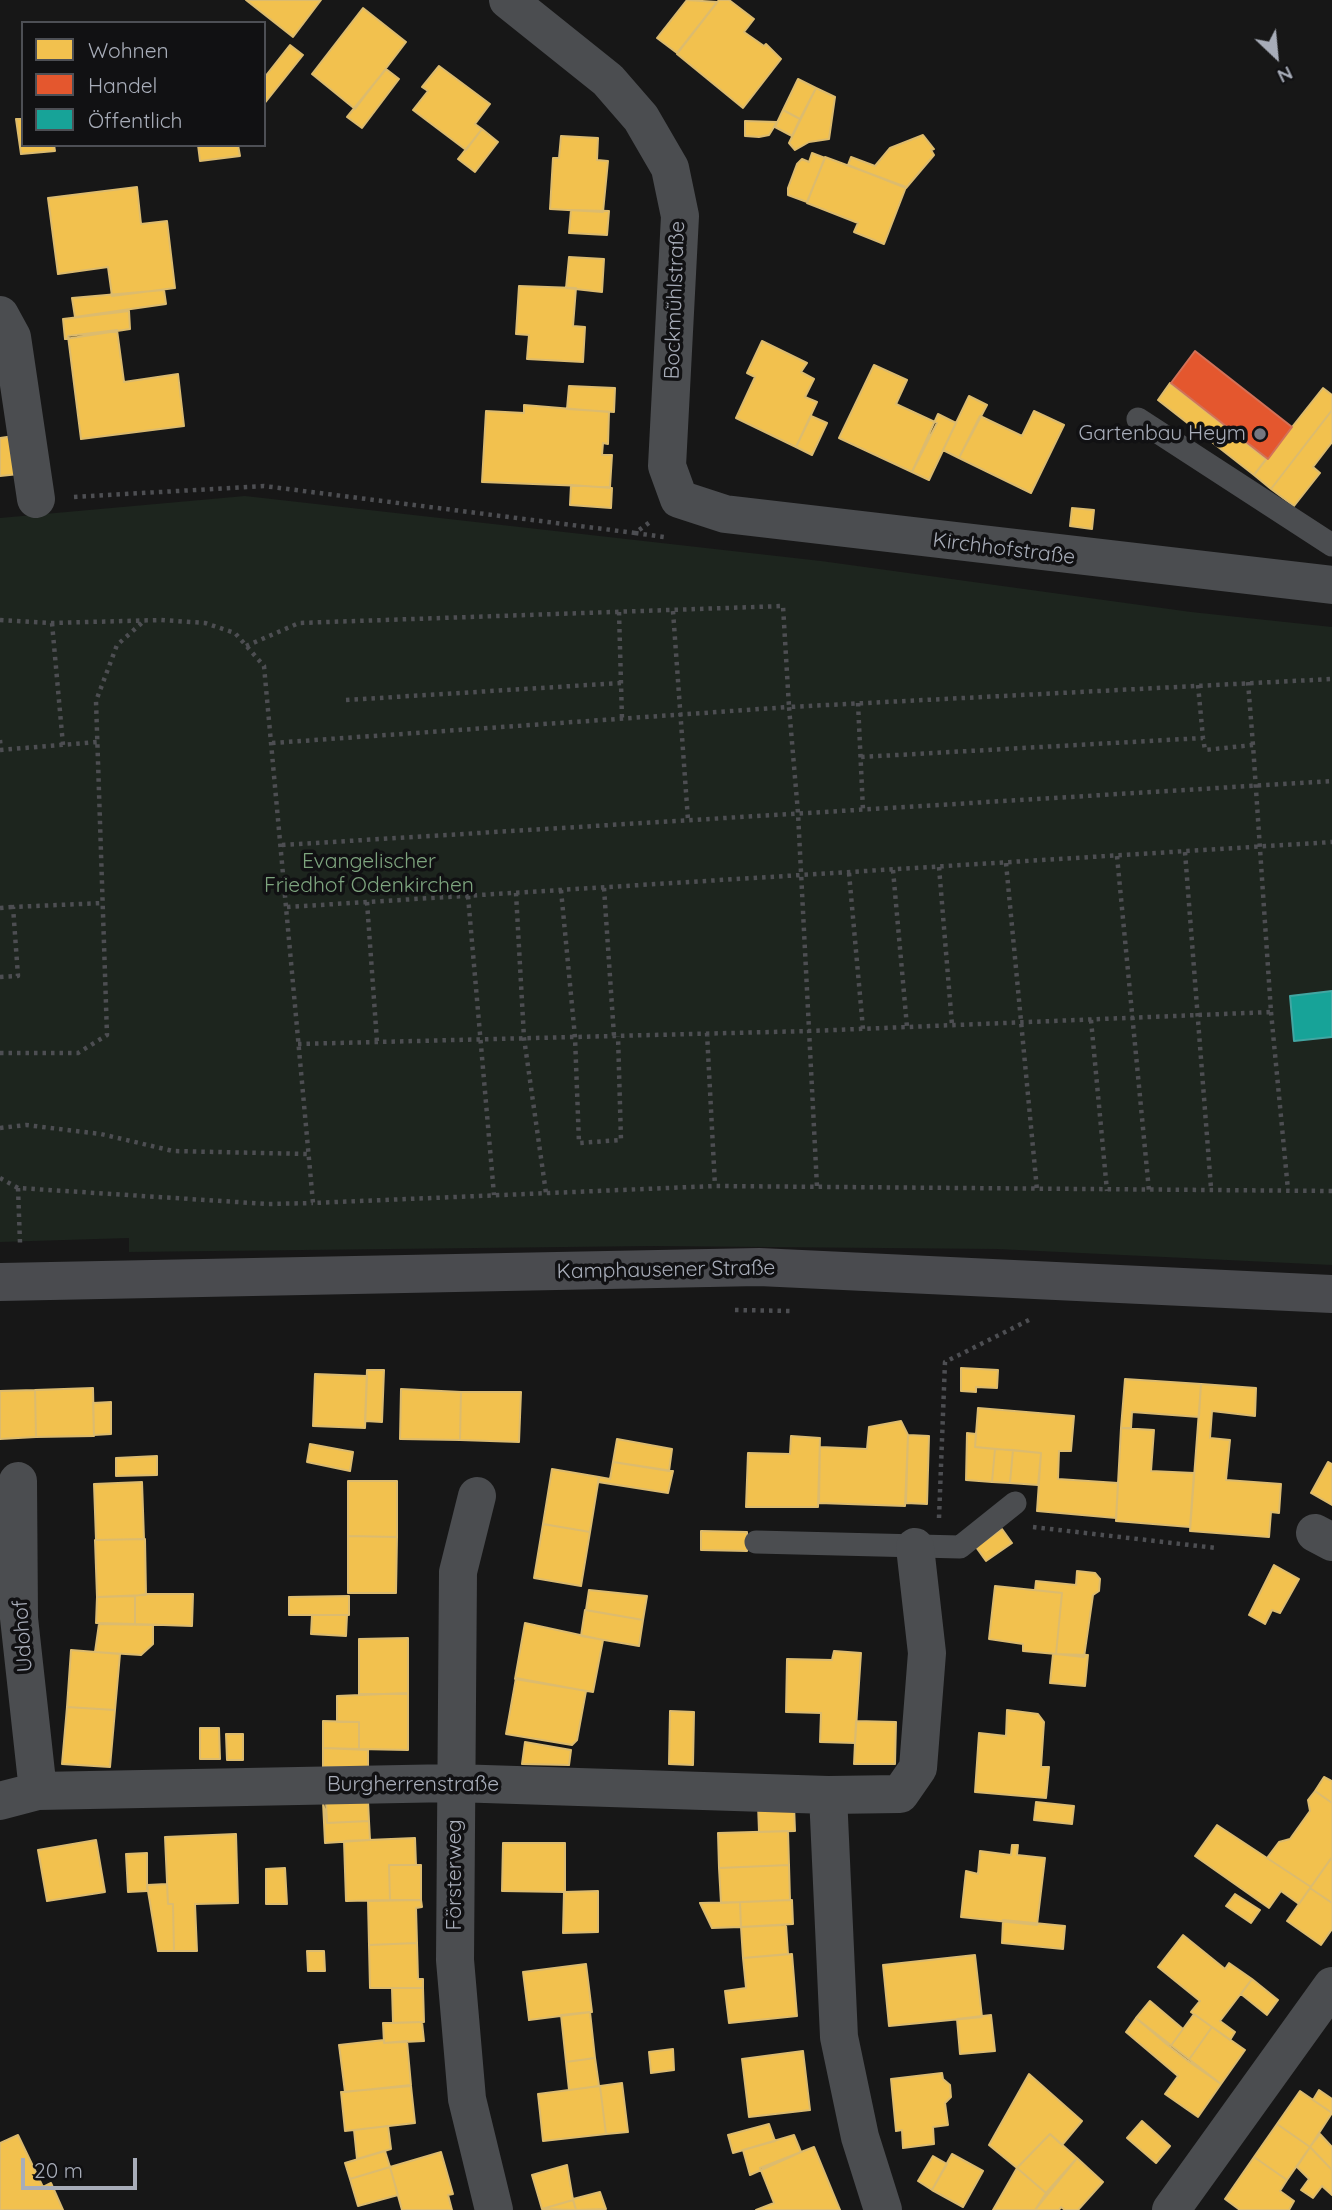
<!DOCTYPE html>
<html>
<head>
<meta charset="utf-8">
<style>
	body { margin:0 }
	#map { position:relative; width:1332px; height:2210px; overflow:hidden; background:#171717; font-family:Quicksand,sans-serif }
	canvas { display:block }
	.legend { position:absolute; left:21px; top:21px; width:245px; height:126px; box-sizing:border-box; background:#111113; border:2px solid #4d4f55; margin:0; padding:9px 12px; list-style:none; font-size:21px; color:#a8adb9 }
	.legend li { display:flex; align-items:center; gap:14px; height:35px }
	.legend b { width:35px; border:2px solid #4d4f55 }
	.north { position:absolute; left:1241px; top:21px; width:70px; height:70px; -webkit-text-stroke:5px #111113; paint-order:stroke; rotate:154deg; font-size:19px; font-weight:700; line-height:28px; text-align:center; color:#a8adb9 }
	.north::after { content:''; display:block; margin:auto; width:24px; height:32px; background:#a8adb9; clip-path:polygon(50% 0,100% 100%,50% 72%,0 100%) }
	.scale { position:absolute; left:21px; top:2158px; width:116px; height:32px; box-sizing:border-box; border:4px solid #a8adb9; border-top:0; padding-left:9px; font-size:21px; line-height:24px; white-space:nowrap; color:#a8adb9; -webkit-text-stroke:5px #111113; paint-order:stroke }
</style>
</head>
<body>
<div id="map">
<canvas width="1332" height="2210"></canvas>
<ul class="legend">
<li><b style="height:19px;background:#f2c14e"></b>Wohnen</li>
<li><b style="height:19px;background:#e4572e"></b>Handel</li>
<li><b style="height:19px;background:#17a398"></b>Öffentlich</li>
</ul>
<div class="north">N</div>
<div class="scale">20 m</div>
</div>
<script>
const ctx = document.querySelector('canvas').getContext('2d');
ctx.lineJoin = 'round';
function fillPath(path, color) { ctx.fillStyle = color; ctx.fill(path, 'evenodd'); }
function strokePath(path, color, width, dash) { ctx.strokeStyle = color; ctx.lineWidth = width; ctx.lineCap = dash ? 'butt' : 'round'; ctx.setLineDash(dash || []); ctx.stroke(path); }
function drawText(font, color, halo, rows, align = 'center') {
  ctx.font = font + ' Quicksand,sans-serif'; ctx.lineWidth = 7; ctx.setLineDash([]); ctx.textBaseline = 'middle'; ctx.strokeStyle = halo; ctx.fillStyle = color; for (const [text, x, y, turn = 0] of rows) {
    ctx.save(); ctx.translate(x, y); ctx.rotate((+turn || 0) * Math.PI / 180); ctx.textAlign = isNaN(turn) ? turn : align; if (halo) ctx.strokeText(text, 0, 0); ctx.fillText(text, 0, 0); ctx.restore();
  }
}
fillPath(new Path2D(`
	M245 496 821 561 1191 612 1332 627V1265L997 1249 652 1246 129 1252V1238L0 1242V518Z`), '#1d251e');
const homes = new Path2D(`
	M246 0H321L293 37Z
	M687 0 717 2 677 53 657 38Z
	M719 0H729L754 19 744 32 764 46 766 44 781 59 743 108 677 54Z
	M363 8 406 42 355 109 312 74Z
	M290 45 303 55 264 104V78Z
	M439 66 490 104 475 124 482 129 466 150 413 110 428 91 422 87Z
	M386 69 399 79 362 128 347 117Z
	M798 79 816 88 800 119 783 110Z
	M816 88 835 97 829 139 809 142 795 150 789 143Z
	M783 110 800 119 792 136 775 127Z
	M16 119H23V145H54L55 151 21 154Z
	M745 121 777 122 769 135 759 137 745 136Z
	M482 129 498 142 475 172 458 159Z
	M923 135 934 149 931 150 934 155 906 188 848 165 851 157 875 166 890 148Z
	M561 136 598 138 597 160 608 161 603 212 550 209 553 158H559Z
	M198 145H238L240 156 200 161Z
	M812 153 825 158 807 202 788 195V188L797 164 802 159 809 162Z
	M825 157 906 187 884 244 854 232 858 223 807 203Z
	M137 187 141 224 167 221 175 288 112 296 108 267 58 274 48 198Z
	M571 210 609 211 607 235 569 233Z
	M569 257 604 259 602 292 566 288Z
	M519 286 576 288 573 326 585 327 583 362 527 359 529 335 516 334Z
	M164 290 166 304 75 317 72 298Z
	M129 311 130 329 65 339 63 319Z
	M117 330 124 382 178 374 184 426 81 439 68 336Z
	M762 341 807 363 801 372 814 379 805 397 817 402 796 447 736 418 755 377 747 373Z
	M874 365 907 380 896 404 937 423 912 472 839 438Z
	M1170 383 1266 459 1254 475 1158 400Z
	M569 386 615 388 614 412 567 409Z
	M1323 388 1332 395V410L1271 489 1254 475Z
	M969 396 987 405 959 458 943 450Z
	M524 405 609 412 608 444 603 443 602 455H612L610 487 482 482 486 411 524 413Z
	M1332 410V442L1313 467 1320 473 1294 506 1271 489Z
	M1034 411 1064 425 1031 493 959 458 980 416 1022 436Z
	M938 414 956 423 929 480 912 472Z
	M811 416 827 423 812 455 796 447Z
	M14 436 19 474 0 476V438Z
	M571 485 612 488 611 508 570 505Z
	M1072 508 1094 510 1092 529 1070 526Z
	M961 1368 998 1370 997 1388 976 1387V1392L961 1391Z
	M367 1370H384L382 1422 365 1421Z
	M315 1374 367 1376 365 1428 313 1426Z
	M1125 1379 1201 1384 1199 1417 1132 1412 1131 1428H1121Z
	M1201 1384 1256 1388 1255 1416 1212 1411 1210 1438 1230 1440 1226 1480 1281 1484 1279 1513 1271 1512 1269 1537 1190 1531Z
	M93 1388 94 1436 36 1437 35 1390Z
	M401 1389 461 1392 460 1440 400 1439Z
	M35 1390 36 1437 0 1439V1391Z
	M461 1392H521L519 1442 460 1440Z
	M111 1402V1434L94 1435 93 1403Z
	M978 1408 1074 1416 1071 1451H1059L1058 1479 1118 1483 1116 1518 1037 1511 1041 1453 975 1447Z
	M901 1421 908 1435 905 1506 819 1503 820 1447 867 1449 869 1427Z
	M1121 1428 1154 1430 1151 1471 1194 1473 1190 1527 1116 1521Z
	M967 1433 976 1434 975 1447 995 1449 992 1482 966 1480Z
	M908 1435 929 1436 927 1504 906 1503Z
	M791 1436 820 1438 818 1507H746L748 1453 790 1454Z
	M617 1439 672 1449 669 1471 613 1462Z
	M310 1444 353 1452 350 1471 307 1462Z
	M995 1449 1013 1450 1010 1483 992 1482Z
	M1013 1450 1041 1453 1038 1485 1010 1483Z
	M157 1456V1475L116 1476V1458Z
	M613 1462 673 1471 668 1493 598 1482 599 1477 610 1479Z
	M1328 1462 1332 1464V1505L1311 1493Z
	M552 1469 599 1477 590 1532 543 1524Z
	M348 1481H397V1537L348 1536Z
	M142 1482 144 1539 96 1540 94 1484Z
	M543 1524 590 1532 581 1586 534 1578Z
	M1002 1529 1012 1543 986 1561 976 1547Z
	M701 1531 747 1532V1551L701 1550Z
	M348 1536 397 1537 396 1593H348Z
	M145 1539 146 1595 97 1597 95 1540Z
	M1274 1565 1299 1579 1280 1613 1272 1610 1265 1624 1249 1615Z
	M1077 1571 1095 1573 1100 1579 1099 1591 1093 1595 1084 1657 1056 1654 1062 1593 1035 1590 1036 1581 1076 1585Z
	M995 1586 1062 1593 1056 1654 1023 1651V1644L989 1639Z
	M589 1590 647 1596 643 1620 586 1610Z
	M146 1594H193L192 1626 135 1624V1596Z
	M135 1596V1624L96 1623 97 1597Z
	M349 1596V1615H289V1597Z
	M585 1610 643 1620 639 1646 581 1636Z
	M312 1615H347L346 1636 311 1634Z
	M525 1623 603 1640 593 1692 515 1679Z
	M99 1624 153 1625V1644L141 1655 95 1652Z
	M408 1638V1694H359V1639Z
	M71 1650 120 1654 115 1710 67 1707Z
	M834 1651 861 1653 855 1743 820 1742 821 1713 786 1712 787 1659 832 1660Z
	M1053 1654 1088 1655 1085 1686 1050 1683Z
	M516 1678 586 1691 577 1740 572 1745 506 1734Z
	M408 1693V1750L359 1749V1722H337V1696Z
	M67 1707 115 1710 110 1767 62 1764Z
	M1007 1710 1038 1714 1044 1722 1041 1767H1049L1046 1798 975 1792 979 1733 1006 1736Z
	M670 1711 694 1712 693 1765 669 1764Z
	M323 1721 359 1722V1749L323 1748Z
	M856 1721 896 1722 895 1764H854Z
	M200 1728H219L220 1759H200Z
	M226 1734H243V1760H227Z
	M525 1742 571 1750 569 1765 522 1764Z
	M323 1748 368 1750V1767H323Z
	M1324 1777 1332 1781V1803L1315 1791Z
	M1315 1791 1332 1803V1857L1311 1887 1267 1858 1279 1842 1290 1839 1310 1811 1308 1800Z
	M368 1801 369 1821 327 1823 326 1802Z
	M323 1802 327 1823 369 1821 370 1840 325 1843Z
	M1036 1802 1074 1806 1072 1824 1034 1820Z
	M758 1804 794 1805 795 1831 759 1832Z
	M1217 1825 1311 1887 1299 1904 1281 1891 1269 1908 1195 1856Z
	M788 1831 789 1865 719 1868 718 1833Z
	M236 1834 238 1903 195 1904 197 1951H174L173 1904H168L165 1837Z
	M415 1838 416 1865H389L390 1900 346 1901 344 1841Z
	M96 1840 105 1892 47 1901 38 1850Z
	M503 1843H565V1892L502 1891Z
	M1012 1845H1018L1017 1855 1045 1858 1037 1925 961 1917 966 1871 978 1874 980 1851 1011 1855Z
	M147 1853V1891L128 1892 126 1854Z
	M1332 1857V1903L1310 1888Z
	M389 1865H421V1900H390Z
	M789 1865 790 1900 721 1903 719 1868Z
	M285 1868 287 1904H266V1869Z
	M167 1884 168 1904H173L174 1951H158L147 1885Z
	M1310 1888 1332 1903V1929L1321 1945 1287 1921Z
	M598 1891V1932L563 1933 564 1892Z
	M1235 1894 1260 1910 1251 1923 1226 1906Z
	M421 1900 422 1907 416 1908 417 1943 369 1945 368 1901Z
	M792 1900 793 1924 741 1927 740 1902Z
	M740 1902 741 1927 712 1928 700 1903Z
	M1003 1920 1065 1926 1063 1949 1002 1943Z
	M786 1925 788 1954 743 1958 741 1927Z
	M1183 1935 1225 1969 1229 1963 1252 1979 1220 2021 1235 2032 1230 2040 1191 2012 1200 2001 1158 1967Z
	M417 1943 418 1979H423V1988H370L369 1945Z
	M307 1951H324L325 1971H308Z
	M792 1954 797 2016 729 2023 725 1991 746 1988 743 1958Z
	M975 1955 982 2017 889 2026 883 1965Z
	M586 1964 592 2012 529 2020 523 1972Z
	M1252 1979 1278 2000 1267 2015 1241 1994Z
	M392 1988H423L424 2022 393 2023Z
	M1150 2001 1183 2029 1170 2047 1136 2018Z
	M590 2012 595 2058 566 2062 561 2015Z
	M1194 2014 1212 2027 1188 2061 1170 2047Z
	M991 2015 995 2051 960 2054 957 2019Z
	M1136 2018 1221 2084 1198 2117 1165 2094 1178 2076 1126 2032Z
	M422 2022 424 2041 384 2043 383 2023Z
	M1212 2027 1245 2050 1221 2084 1188 2061Z
	M384 2040V2043L407 2041 411 2085 345 2092 339 2045Z
	M673 2049 674 2070 651 2073 649 2052Z
	M803 2051 810 2110 749 2117 742 2059Z
	M595 2058 599 2086 569 2090 566 2062Z
	M942 2073 943 2079 950 2085 951 2097 945 2103 948 2125 933 2127 934 2144 903 2148 902 2130 896 2131 891 2079Z
	M1029 2074 1082 2121 1062 2145 1050 2134 1017 2168 989 2145Z
	M622 2083 628 2132 606 2134 600 2086Z
	M411 2086 415 2123 345 2131 341 2092Z
	M600 2086 606 2134 543 2141 538 2094Z
	M1319 2090 1332 2099V2113L1313 2100Z
	M1300 2091 1332 2113 1310 2147 1277 2124Z
	M1142 2121 1170 2146 1156 2163 1127 2138Z
	M769 2124 775 2141 733 2153 728 2135Z
	M1277 2124 1310 2147 1287 2180 1254 2157Z
	M388 2126 391 2149 357 2159 354 2130Z
	M1050 2134 1077 2158 1046 2193 1017 2168Z
	M1320 2134 1332 2147V2170L1310 2147Z
	M18 2135 43 2187 51 2183 63 2210H0V2143Z
	M794 2135 801 2152 750 2175 743 2150Z
	M814 2147 840 2210H756L774 2203 760 2168Z
	M1310 2147 1332 2170V2195L1322 2186 1313 2198 1301 2190 1309 2179 1297 2167Z
	M385 2151 390 2167 350 2179 345 2163Z
	M441 2152 453 2194 448 2195 452 2210H402L390 2167Z
	M952 2154 983 2171 963 2207 932 2190Z
	M933 2156 947 2164 932 2190 918 2181Z
	M1254 2157 1287 2180 1280 2191 1294 2201 1289 2210H1240L1225 2199Z
	M1077 2158 1103 2182 1078 2210H1065L1061 2207 1059 2210H1035Z
	M567 2165 573 2200 542 2209 532 2175Z
	M390 2167 398 2195 358 2206 350 2179Z
	M1017 2168 1046 2193 1035 2210H993Z
	M600 2192 606 2209 576 2210 573 2199Z
	M573 2200 576 2210 542 2209Z`);
fillPath(homes, '#f2c14e');
strokePath(homes, '#dcbb6e', 2);
const shops = new Path2D(`
	M1195 351 1292 427 1268 459 1171 383Z`);
fillPath(shops, '#e4572e');
strokePath(shops, '#d27158', 2);
const public = new Path2D(`
	M1332 991V1037L1294 1041 1290 996Z`);
fillPath(public, '#17a398');
strokePath(public, '#42a6a2', 2);
strokePath(new Path2D(`
	M74 497 264 486 635 533 650 522
	M635 533 664 537
	M673 611 688 820
	M619 612 622 719
	M0 620 52 623 161 620 205 623 235 633 264 666 313 1203 715 1186 1332 1191
	M52 623 63 745
	M246 646 299 623 783 606 789 707 1332 679
	M1248 682 1253 745
	M1198 685 1203 738
	M346 700 621 683
	M858 703 863 810
	M0 740 1 750
	M272 743 789 707 798 813 817 1187
	M0 750 97 742
	M282 845 1332 781
	M1185 852 1211 1188
	M1117 856 1149 1191
	M1006 863 1037 1190
	M939 867 952 1025
	M893 870 907 1027
	M849 873 863 1029
	M604 888 614 1036
	M561 890 575 1037 579 1143 621 1140 618 1036
	M516 893 524 1038 546 1193
	M468 896 494 1195
	M367 902 377 1042
	M287 907 1332 842
	M0 908 13 907
	M0 977 18 976 13 907 103 903
	M1271 1012 1288 1190
	M1091 1020 1107 1191
	M707 1033 715 1186
	M298 1044 810 1031 1271 1012 1253 745 1205 750 1203 738 861 757
	M0 1053H78L107 1035 96 701 117 645 144 621
	M0 1128 26 1125 101 1134 173 1151 308 1154
	M0 1178 18 1188 268 1204 313 1203
	M18 1188 20 1243
	M735 1310 792 1311
	M939 1518 945 1362 1029 1320
	M1033 1527 1216 1548`), '#4d4e52', 4.5, [3.5, 5]);
strokePath(new Path2D(`
	M1138 419 1332 545
	M756 1542 960 1547 1015 1503`), '#4b4d50', 23);
strokePath(new Path2D(`
	M508 0 608 80 641 118 670 168 680 216 667 466 679 499 725 514 1332 585
	M0 315 12 337 36 499
	M18 1481 19 1618 38 1791
	M477 1496 458 1572 455 1960 467 2099 494 2210
	M1315 1533 1332 1542
	M828 1795 839 2037 860 2137 883 2210
	M0 1801 38 1791 454 1783 828 1795 900 1794 918 1768 927 1653 915 1547
	M1171 2210 1332 1986`), '#4b4d50', 38);
strokePath(new Path2D(`
	M0 1282 759 1267 1332 1294`), '#4a4b4f', 38);
for (const [x, y, r, color] of [
	[1260,434,7,"#757880"]
]) { const dot = new Path2D(); dot.arc(x, y, r, 0, 2 * Math.PI); ctx.fillStyle = color; ctx.fill(dot); strokePath(dot, '#111113', 2.5); }
drawText('21px', '#a8adb9', '#111113', [
	["Bockmühlstraße",675,300,-88],
	["Kirchhofstraße",1004,549,7],
	["Kamphausener Straße",666,1270,-1],
	["Udohof",23,1636,-94],
	["Burgherrenstraße",413,1785],
	["Försterweg",455,1875,-90]
]);
drawText('21px', '#a8adb9', '#111113', [
	["Gartenbau Heym",1246,434]
], 'right');
drawText('21px', '#7ea57f', '#111113', [
	["Evangelischer",369,862],
	["Friedhof Odenkirchen",369,886]
]);
</script>
</body>
</html>
